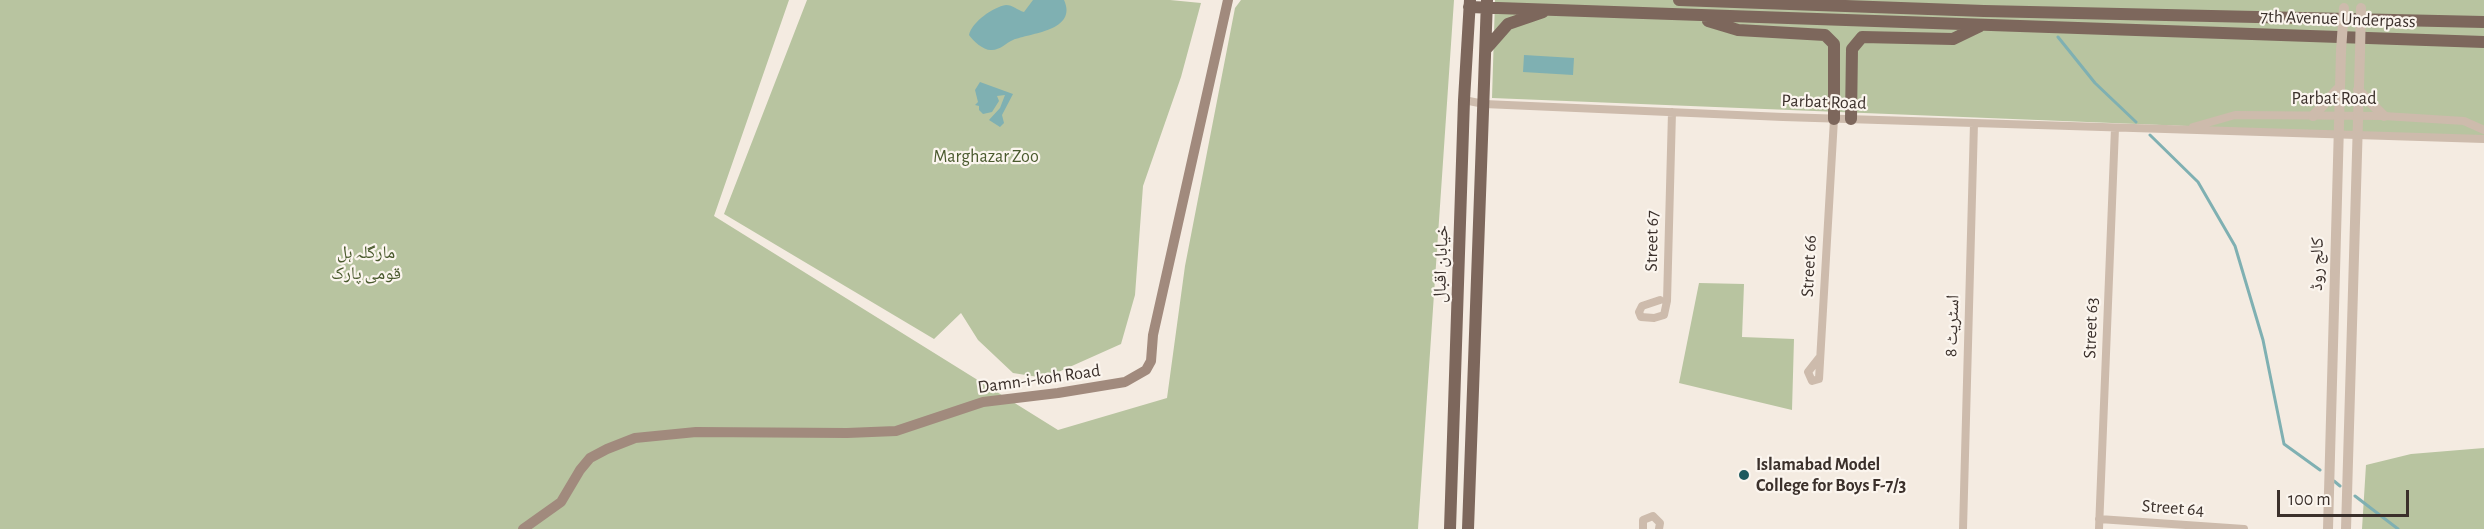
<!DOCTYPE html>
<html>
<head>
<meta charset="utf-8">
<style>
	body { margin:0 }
	#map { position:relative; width:2484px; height:529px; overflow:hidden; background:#f4ebe1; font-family:"Alegreya Sans",sans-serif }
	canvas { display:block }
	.scale { position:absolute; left:2277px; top:490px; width:132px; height:27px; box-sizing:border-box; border:3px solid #3b302b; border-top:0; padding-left:8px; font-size:18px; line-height:21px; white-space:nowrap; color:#3b302b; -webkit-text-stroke:4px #fbf5ee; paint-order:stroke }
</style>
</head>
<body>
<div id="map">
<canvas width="2484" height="529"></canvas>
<div class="scale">100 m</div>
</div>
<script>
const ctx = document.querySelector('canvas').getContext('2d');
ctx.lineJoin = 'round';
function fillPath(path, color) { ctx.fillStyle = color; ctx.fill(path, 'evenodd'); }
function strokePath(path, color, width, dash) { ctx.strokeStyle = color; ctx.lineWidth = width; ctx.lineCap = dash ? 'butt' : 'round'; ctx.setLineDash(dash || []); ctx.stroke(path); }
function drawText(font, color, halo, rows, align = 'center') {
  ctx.font = font + ' "Alegreya Sans","Noto Naskh Arabic",sans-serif'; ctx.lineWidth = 4.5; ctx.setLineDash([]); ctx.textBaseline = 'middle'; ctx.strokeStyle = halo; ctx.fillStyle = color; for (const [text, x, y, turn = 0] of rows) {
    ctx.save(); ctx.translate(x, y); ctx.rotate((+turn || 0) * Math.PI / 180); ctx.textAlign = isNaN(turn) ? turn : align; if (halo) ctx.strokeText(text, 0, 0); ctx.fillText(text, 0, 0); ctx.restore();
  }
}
fillPath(new Path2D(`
	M0 0H789L714 216 1058 430 1167 398 1185 266 1235 8 1241 0H1454L1418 529H0Z
	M807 0H1170L1201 3 1181 77 1143 186 1135 295 1121 344 1045 378 1013 373 978 340 961 313 934 339 724 214Z
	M1495 0H2484V138L1492 98Z
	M1699 283 1744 284 1742 337 1794 339 1792 410 1679 383Z
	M2484 448V529H2362L2366 465 2411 454Z`), '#b8c4a0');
fillPath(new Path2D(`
	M1033 0H1064C1078 31 1030 33 1013 40 1006 43 1000 50 992 50 984 51 973 41 969 35 972 22 993 7 1006 5 1013 5 1017 10 1024 12Z
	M1524 55 1574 58 1573 75 1523 72Z
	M980 82 1013 94 1002 115 1004 123 1000 127 989 120 1000 108 1005 95 997 96 999 101 992 112 983 114 979 110V106L975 105 978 102 975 90Z`), '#7fb0b2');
strokePath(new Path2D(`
	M2058 37 2095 83 2136 122
	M2150 135 2198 182 2235 246 2263 340 2284 444 2320 470
	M2334 481 2340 486
	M2355 496 2398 529`), '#7fb0b2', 3);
strokePath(new Path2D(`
	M1464 100 1484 104 1783 117 2484 139
	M2193 127 2235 115 2384 116 2464 121 2484 130
	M1660 300 1642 306 1639 312 1641 317 1654 318 1664 315 1667 301 1672 112
	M1819 358 1808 372 1812 381 1819 379 1834 119
	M2099 519 2244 529
	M1643 529V520L1653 516 1660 523 1659 529
	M1963 529 1974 123
	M2099 529 2115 128`), '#cdbbac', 8);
strokePath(new Path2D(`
	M2358 90 2384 116
	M2313 116 2338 89
	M2328 529 2341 51
	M2346 529 2360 52`), '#cdbbac', 10);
strokePath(new Path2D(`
	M523 529 561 502 580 470 590 458 607 449 635 438 696 432 847 433 896 431 983 402 1058 393 1125 382 1146 370 1151 361 1153 335 1228 0`), '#a18a7d', 10);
strokePath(new Path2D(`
	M1679 0 1984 11 2484 22
	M1469 7 2484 42
	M1708 21 1738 30 1825 35 1834 44V119
	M1486 49 1508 24 1543 12
	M1851 119 1852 49 1862 37 1953 39 1980 26
	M1450 529 1464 100 1470 0
	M1468 529 1487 0`), '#7d675c', 12);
strokePath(new Path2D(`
	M2341 51 2344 8
	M2360 52 2361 8`), '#cdbbac', 10);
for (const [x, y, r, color] of [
	[1744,475,6,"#1f5a5e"]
]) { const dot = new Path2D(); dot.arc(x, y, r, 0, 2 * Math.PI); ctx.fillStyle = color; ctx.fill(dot); strokePath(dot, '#fbf5ee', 2); }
drawText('18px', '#3b302b', '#fbf5ee', [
	["7th Avenue Underpass",2338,19,2],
	["Parbat Road",2334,99],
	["Parbat Road",1824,102,2],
	["Street 67",1652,241,-89],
	["خیابان اقبال",1441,264,-88],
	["کالج روڈ",2317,264,-89],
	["Street 66",1809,266,-87],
	["اسٹریٹ 8",1952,326,-88],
	["Street 63",2091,328,-88],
	["Damn-i-koh Road",1039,379,-8],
	["Street 64",2173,508,4]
]);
drawText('18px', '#4a5a2e', '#fbf5ee', [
	["Marghazar Zoo",986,157],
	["مارگلہ ہل",366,253],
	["قومی پارک",366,274]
]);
drawText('bold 18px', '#3b302b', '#fbf5ee', [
	["Islamabad Model",1756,465],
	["College for Boys F-7/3",1756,486]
], 'left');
</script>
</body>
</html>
